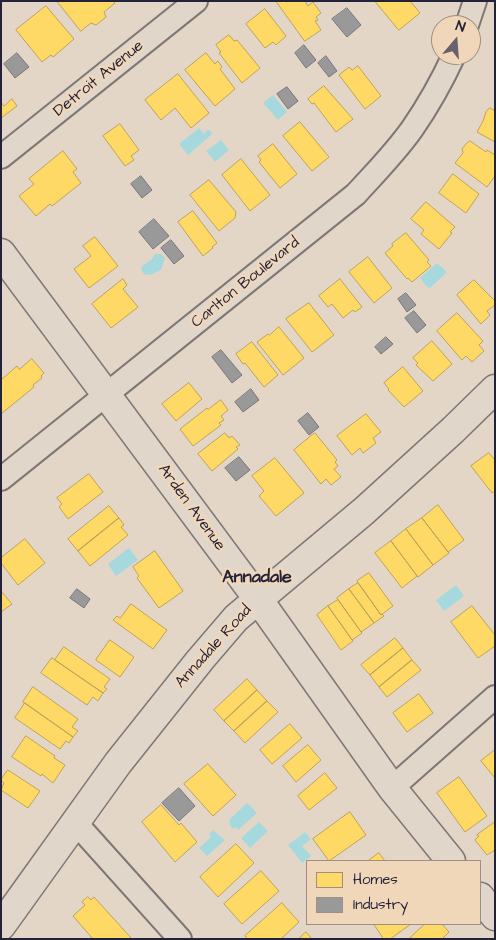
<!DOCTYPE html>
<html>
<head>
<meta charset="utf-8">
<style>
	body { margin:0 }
	#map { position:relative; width:496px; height:940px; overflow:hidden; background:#e4d6c6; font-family:"Architects Daughter",sans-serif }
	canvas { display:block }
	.frame { position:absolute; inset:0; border:2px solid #22223b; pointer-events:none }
	.legend { position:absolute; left:306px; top:860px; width:175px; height:65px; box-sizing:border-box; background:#f1d7b9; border:1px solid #9e8f87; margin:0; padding:6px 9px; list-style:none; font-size:15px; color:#22223b }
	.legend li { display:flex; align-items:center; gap:10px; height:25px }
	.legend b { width:25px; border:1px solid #9e8f87 }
	.north { position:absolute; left:431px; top:15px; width:50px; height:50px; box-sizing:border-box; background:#f1d7b9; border:1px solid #9e8f87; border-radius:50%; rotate:18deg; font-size:14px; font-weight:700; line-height:20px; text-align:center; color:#22223b }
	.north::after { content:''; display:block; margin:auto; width:18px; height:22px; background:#66616c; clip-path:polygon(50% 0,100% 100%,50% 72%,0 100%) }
</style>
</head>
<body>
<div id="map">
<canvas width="496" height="940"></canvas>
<div class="frame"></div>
<ul class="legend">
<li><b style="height:14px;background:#ffd966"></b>Homes</li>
<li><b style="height:14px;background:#999"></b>Industry</li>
</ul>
<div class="north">N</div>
</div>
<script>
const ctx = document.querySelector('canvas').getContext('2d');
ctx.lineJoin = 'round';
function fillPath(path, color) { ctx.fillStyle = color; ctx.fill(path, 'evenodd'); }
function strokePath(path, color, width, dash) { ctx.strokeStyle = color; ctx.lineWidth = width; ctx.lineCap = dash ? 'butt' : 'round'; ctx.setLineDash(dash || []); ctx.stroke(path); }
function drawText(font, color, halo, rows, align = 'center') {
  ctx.font = font + ' "Architects Daughter",sans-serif'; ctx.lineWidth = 5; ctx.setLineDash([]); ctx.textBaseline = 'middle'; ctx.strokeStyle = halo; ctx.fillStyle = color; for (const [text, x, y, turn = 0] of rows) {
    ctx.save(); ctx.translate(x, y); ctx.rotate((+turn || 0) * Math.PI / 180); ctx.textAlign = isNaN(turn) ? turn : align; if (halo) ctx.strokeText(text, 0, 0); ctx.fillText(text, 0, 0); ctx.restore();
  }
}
fillPath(new Path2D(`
	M273 95 287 112 278 120 263 103Z
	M199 128 204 134 206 131 209 130 212 132 211 135 188 155 179 144Z
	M221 140 229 150 215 162 206 151Z
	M155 254H161L165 258 161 270 150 275 144 274 141 270 142 266 151 260Z
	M437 263 447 272 430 288 427 287 420 278Z
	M129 548 138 560 116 576 108 564Z
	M456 585 464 596 444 611 436 600Z
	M247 803 257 813 238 830 236 827 233 829 229 824 230 822 229 820Z
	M259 822 268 831 250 848 241 838Z
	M213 830 225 840 207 856 199 848 211 837 209 834Z
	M305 832 311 839 302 846 311 856 302 863 288 845Z`), '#a6d9de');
const homes = new Path2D(`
	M57 1H113L115 3 104 12 106 17 96 25 91 23 81 31Z
	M276 1H305L308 6 313 2 321 13 316 17 318 20 315 21 321 30 305 41Z
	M375 1H410L420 13 399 30Z
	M46 6 74 39 53 57 51 55 42 62 16 30Z
	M265 9 286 36 276 45 273 42 265 48 246 24Z
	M229 35 234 41 237 40 260 68 242 83 219 53 221 52 216 45Z
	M206 53 215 64 218 61 222 67 220 69 235 89 215 106 185 70Z
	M358 66 381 96 365 109 339 75 349 67 352 70Z
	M178 74 209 113 191 128 175 108 161 120 145 100Z
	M324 86 353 119 336 132 314 103 312 104 308 99Z
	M12 99 17 106 1 118V102L4 106Z
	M490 108 495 111V142L477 132 483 121 486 112Z
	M300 122 329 157 312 171 283 136Z
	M120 124 139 150 131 156 134 160 125 166 103 136Z
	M470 141 486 152 487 150 495 155V176L487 187 455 163 463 153 462 149 466 144Z
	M273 144 297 174 280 188 259 162 261 160 258 156Z
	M63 151 77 169 73 172 81 183 52 206 50 204 36 216 19 196 34 184 29 179Z
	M241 159 270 195 250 211 222 175Z
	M453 174 479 194 466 213 439 193Z
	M209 180 236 212 235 218 219 231 190 195Z
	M426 202 455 227 450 232 452 233 439 249 421 234 424 230 411 219Z
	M193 211 217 243 212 247 213 248 203 256 178 222Z
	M406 233 429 260 427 262 431 266 412 282 408 278 407 279 385 253 393 246 392 244Z
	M95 237 118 266 89 288 74 269 91 256 83 246Z
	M368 257 392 288 374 303 349 272Z
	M123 279 127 285 123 289 138 307 111 328 92 304Z
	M340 279 362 307 355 312 353 310 343 318 332 304 328 307 319 296Z
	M474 280 495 301V305L487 311 490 315 481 324 457 295Z
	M309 303 334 335 312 352 286 319Z
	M457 313 483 341 479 345 484 351 472 362 466 356 462 360 437 331Z
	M279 327 304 358 283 375 257 342 268 334 269 335Z
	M432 341 452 364 433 381 416 365 418 363 413 358Z
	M252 342 278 375 264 387 245 363 243 364 236 354Z
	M32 359 44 373 41 376 42 378 33 385 34 387 1 414V380L17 366 19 369Z
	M403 367 423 391 404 407 388 390 389 389 384 383Z
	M189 383 202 399 176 421 162 404Z
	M221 400 228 410 221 416 224 420 219 423 221 425 193 446 180 429 207 408 208 409Z
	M366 414 381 432 373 438 376 443 363 453 360 448 352 455 337 436Z
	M225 433 229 438 232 436 240 445 236 447 238 449 212 471 198 454Z
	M315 433 337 460 335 462 338 466 334 469 341 477 331 485 326 479 321 484 294 450Z
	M489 453 495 460V491L492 493 471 466Z
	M275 458 304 493 276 516 259 496 264 491 252 476Z
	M89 474 103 492 68 519 59 507 62 504 57 498Z
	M438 505 464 540 448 552 422 518Z
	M109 506 119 518 78 551 68 539Z
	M119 518 124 525 121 527 128 535 90 566 78 551Z
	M422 518 449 553 433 565 406 529Z
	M406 529 433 565 418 577 391 541Z
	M25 539 45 563 18 585 1 563V558Z
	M391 541 417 576 402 588 375 553Z
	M155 551 183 591 159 608 137 578 139 576 133 567Z
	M369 573 393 606 381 615 357 581Z
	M358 583 381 615 382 614 384 616 374 623 349 589Z
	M349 589 374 623 361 632 337 598Z
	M1 591 12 604 1 612Z
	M338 600 362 633 352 640 328 606Z
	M131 604 167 630 153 649 113 620 117 616 120 618Z
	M328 606 353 641 341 650 317 615Z
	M472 606 495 635V646L478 658 451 622Z
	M395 638 403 648 370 675 361 665Z
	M110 640 134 657 120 677 96 660Z
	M64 647 110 679 104 687 107 689 103 693 55 660Z
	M403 648 412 660 379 687 370 675Z
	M52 658 103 693 98 701 93 697 87 705 41 673Z
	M412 660 421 670 387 697 379 687Z
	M247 679 257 690 224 721 214 710Z
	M33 687 78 719 72 727 78 731 73 737 23 702Z
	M257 690 267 701 234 731 224 721Z
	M419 694 433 713 407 732 393 713Z
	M267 701 278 712 245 743 234 731Z
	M25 703 73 737 69 743 66 741 60 749 15 718Z
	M290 724 302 738 272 764 260 750Z
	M26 736 55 756 54 758 65 765 53 783 42 774 41 776 12 757Z
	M308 745 321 760 296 782 283 766Z
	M495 750V778L481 761Z
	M208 764 236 795 213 816 184 784Z
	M8 770 40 791 28 808 1 790 4 783 1 780Z
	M325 773 337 788 309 810 298 796Z
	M459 777 487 816 465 832 437 793Z
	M161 805 179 825 181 823 197 842 175 862 142 822Z
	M350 812 366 835 329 861 313 839Z
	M495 822V850L487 855 475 840 479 836 477 835Z
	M236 844 254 863 218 897 200 877Z
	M379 853 385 861H368Z
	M261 871 279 891 242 924 224 904Z
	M88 897 91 900 94 897 132 939H93L73 916 85 905 82 902Z
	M282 903 299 922 281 939H248L245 936Z
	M374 924H411L390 939H384Z
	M425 924H442L449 932 442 939H409Z
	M306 932 312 939H299Z`);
fillPath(homes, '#ffd966');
strokePath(homes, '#bda259', 1);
const industry = new Path2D(`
	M347 8 361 25 347 37 332 19Z
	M304 45 316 60 306 68 295 53Z
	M17 53 29 67 15 78 4 64Z
	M326 56 337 71 329 77 318 63Z
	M287 87 298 101 288 109 277 94Z
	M141 176 152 190 142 198 131 184Z
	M154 219 169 236 153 249 139 232Z
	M171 240 184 256 174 264 161 248Z
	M406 293 416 305 407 312 398 299Z
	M414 311 426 325 417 333 405 318Z
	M386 337 393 344 381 354 375 347Z
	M221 350 242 375 232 383 212 357Z
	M251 389 259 400 243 412 235 402Z
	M308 413 319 427 309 435 298 421Z
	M239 457 250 470 236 481 225 468Z
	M77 589 90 599 84 608 70 598Z
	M179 788 195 806 179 821 162 803Z`);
fillPath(industry, '#999');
strokePath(industry, '#75757d', 1);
const minor = new Path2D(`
	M467 25 475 1
	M1 157 196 1
	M1 479 356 194C375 173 395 153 412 129 428 106 442 81 454 55
	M392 788 495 697
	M75 822 180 939`);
const tertiary = new Path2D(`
	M1 253 258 599 392 788 451 861
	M480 897 495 916
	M1 926 118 763 200 660 236 618 364 511 453 430 495 389`);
strokePath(minor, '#7e7775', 26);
strokePath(tertiary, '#7e7775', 31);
strokePath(minor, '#e0d6ca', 22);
strokePath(tertiary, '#e0d6ca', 28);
drawText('16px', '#22223b', '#f1d7b9', [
	["Detroit Avenue",99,79,-39],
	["Carlton Boulevard",246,283,-39],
	["Arden Avenue",191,508,54],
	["Annadale Road",214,647,-48]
]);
drawText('bold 18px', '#22223b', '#f1d7b9', [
	["Annadale",257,578]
]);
</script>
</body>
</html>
